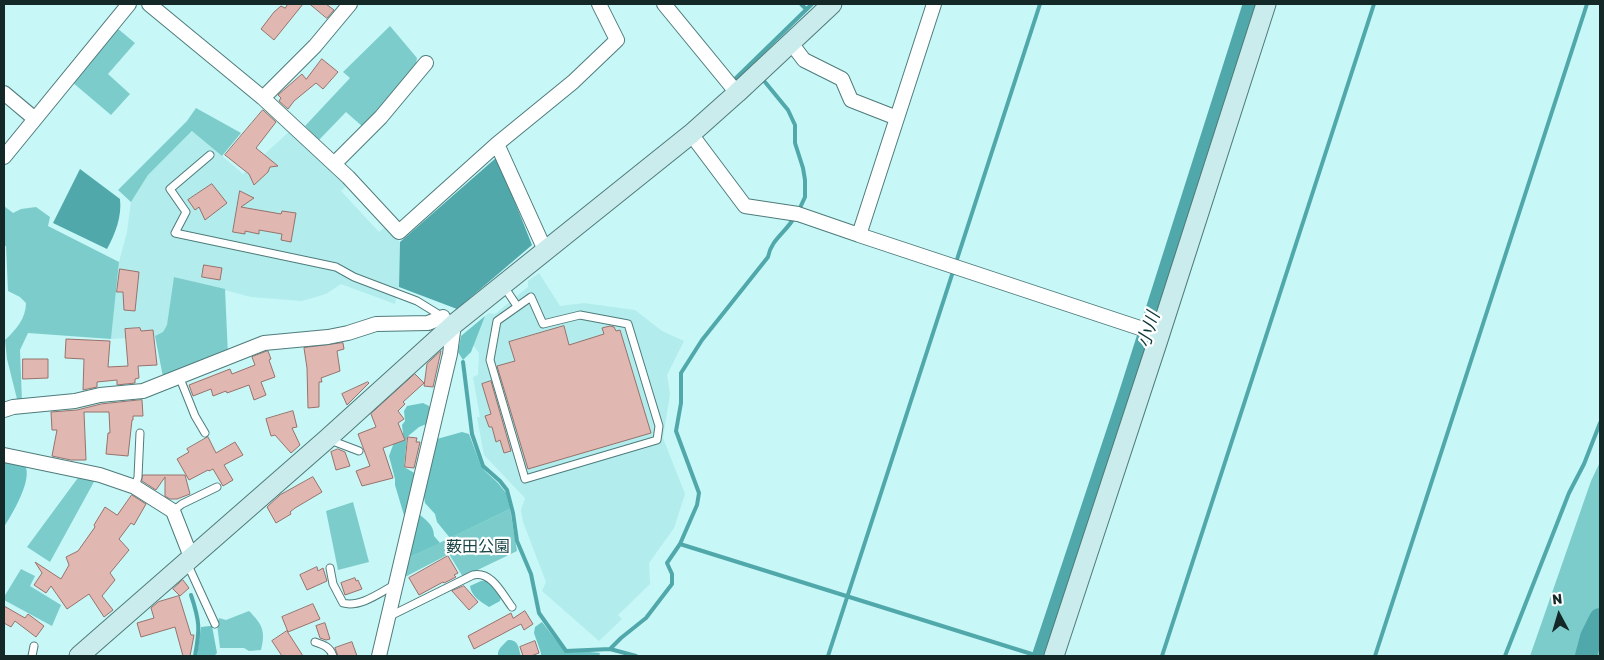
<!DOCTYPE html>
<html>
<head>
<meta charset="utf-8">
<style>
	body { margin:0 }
	#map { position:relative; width:1604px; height:660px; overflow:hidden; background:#c7f7f7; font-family:Rubik,sans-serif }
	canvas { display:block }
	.frame { position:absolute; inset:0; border:5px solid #152828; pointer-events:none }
	.north { position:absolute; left:1534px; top:590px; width:50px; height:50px; -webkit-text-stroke:4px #fff; paint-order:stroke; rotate:354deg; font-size:14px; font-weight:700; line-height:20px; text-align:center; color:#152828 }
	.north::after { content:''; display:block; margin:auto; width:18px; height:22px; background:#152828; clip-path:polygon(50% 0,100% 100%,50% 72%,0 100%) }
</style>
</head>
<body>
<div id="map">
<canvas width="1604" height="660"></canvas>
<div class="frame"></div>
<div class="north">N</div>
</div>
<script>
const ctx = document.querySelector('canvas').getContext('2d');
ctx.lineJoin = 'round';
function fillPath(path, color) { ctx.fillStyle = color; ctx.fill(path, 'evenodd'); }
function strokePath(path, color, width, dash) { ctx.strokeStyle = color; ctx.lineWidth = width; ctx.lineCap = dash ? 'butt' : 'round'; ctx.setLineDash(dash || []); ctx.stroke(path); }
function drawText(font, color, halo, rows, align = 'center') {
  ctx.font = font + ' Rubik,"Noto Sans JP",sans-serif'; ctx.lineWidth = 4.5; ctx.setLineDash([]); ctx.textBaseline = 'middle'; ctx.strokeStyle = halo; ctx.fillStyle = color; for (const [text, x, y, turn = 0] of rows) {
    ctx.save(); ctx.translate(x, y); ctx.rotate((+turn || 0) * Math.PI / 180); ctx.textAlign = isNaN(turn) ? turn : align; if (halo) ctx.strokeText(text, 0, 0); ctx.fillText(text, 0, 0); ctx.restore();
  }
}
fillPath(new Path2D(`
	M291 130 347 185 341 191 379 232 386 227 400 242 399 287 395 304 341 284 326 294 302 301 251 297 175 277 168 323 163 332 155 336 111 339 119 262 127 232 131 202 148 175 193 131 243 174Z
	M539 273 560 306 584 303 635 310 662 331 684 341 667 375 670 394 663 438 685 494 674 528 649 563 650 584 618 615 622 619 599 641 542 591 546 582 523 522 521 510 525 498 484 455 477 417H480L473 377 478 375 479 353 473 345 485 316 489 313 495 314 528 287V281Z`), '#b2ecec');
fillPath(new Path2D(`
	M390 26 417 58 416 64 363 127 346 112 319 140 305 126 350 78 343 72Z
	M117 28 135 43 108 74 130 94 111 115 72 82Z
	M196 108 241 133 222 156 192 131 148 175 131 202 118 190 187 121Z
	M4 206 13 213 21 209 36 207 50 217 48 226 119 262 111 339 28 333 20 350 22 402 18 403 7 359 5 340C16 330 26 318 26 303L20 297 8 291 6 246H4Z
	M174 277 225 289 228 355 163 377 155 336 163 332 167 325Z
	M1600 462V656H1530L1591 481Z
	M80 475 95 480 50 562 27 547Z
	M353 502 369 562 338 570 326 511Z
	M510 509 517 551 463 577 449 554 403 578 408 558Z
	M21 569 35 576 30 586 61 605 52 626 4 600V597Z
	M249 611C262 624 266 631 261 650L249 651 244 648H220L217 624 219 618 226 620Z`), '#7dcccc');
fillPath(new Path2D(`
	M485 316 471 352 463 360 458 352 461 336Z
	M423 403 429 406 431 412 429 423 419 427 407 437 404 467 416 474 406 522 395 485V479L389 456 396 437 403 433 402 425 405 421 404 411 407 406Z
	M462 432 469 434 481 466 486 472 498 483 506 493 510 509 450 538 437 522 435 514 425 503 423 491 437 439Z
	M4 460 25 465C33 480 12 514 4 527Z
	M419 514C426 520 434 525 434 536L440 543 408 558Z
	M488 580 501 597 500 601 489 607C481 602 471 596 470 586L481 581Z
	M542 622 565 652H590L600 653 599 656H537L541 655V653L534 633 535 627Z
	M210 626H212L217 653 215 655 197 656 201 627Z
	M508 640C519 640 518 647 521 656H498C497 649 503 645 508 640Z`), '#6dc5c6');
fillPath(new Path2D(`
	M497 157 532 245 457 309 399 287 400 242Z
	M80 169 120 199C122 217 115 234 107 249L53 223Z`), '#50a8aa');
strokePath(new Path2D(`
	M801 4 806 9
	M735 79 812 4
	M765 82 788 110 795 125V143L803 168 805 180V197L799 210
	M463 362 472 434 483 466 500 481 507 490 513 513 517 541 531 574 539 613 566 651 610 649 636 656
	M680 544 1038 656
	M191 595C200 622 200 629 195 656
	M610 649 621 638 646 618 672 584V574L667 563 680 544 697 505 699 493 676 431 681 403V373L702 340 768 257C771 239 787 232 795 216
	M828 656 1040 4
	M1162 656 1374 4
	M1375 656 1587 4
	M1505 656 1569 493 1584 464 1600 423`), '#50a8aa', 4);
strokePath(new Path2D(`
	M1043 656 1127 403 1254 4
	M1586 656 1591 637 1600 619`), '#50a8aa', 22);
const building = new Path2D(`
	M288 4H303L274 40 261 29 274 12 281 6 285 8Z
	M310 4H326L334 10 327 18Z
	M322 59 338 72 323 89 316 83 294 101 288 109 279 101 281 98 278 95 302 74 306 79Z
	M263 110 276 122 256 148 278 166 270 167 268 172 254 185 249 174 225 155Z
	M212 184 227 203 205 220 199 207 195 210 188 200Z
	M240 191 254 198 241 207 281 214 282 211 296 213 291 242 281 240 282 234 259 230V234L245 231V234L233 232Z
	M204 265 222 268 220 280 202 277Z
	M120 269 139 272 135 311 124 310 123 292H117Z
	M564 326 569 345 604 334 602 328 610 326 614 327 616 331 620 330 651 433 528 469 497 366 515 361 509 342Z
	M140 328 141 331 153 330 157 365 138 366 139 378 135 379V383L117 385V380L97 382V387L83 390 84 359 65 358 66 339 110 341 108 367 128 366 125 329Z
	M343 343 344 349 337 351 340 371 321 378 322 382H319V407L308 408 307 368 304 348Z
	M268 351 271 359 269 360 275 377 261 382 266 395 254 400 249 385 227 393 226 391 213 396 211 389 193 396 189 385 230 369 232 374 255 365 252 357Z
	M441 351 433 387 424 386 427 364Z
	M23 359H48V378L23 379Z
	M415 374 424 383 403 402 405 404 398 411 404 419 398 423 405 440 383 448 393 478 362 486 356 471 370 466 358 434 376 427 371 414Z
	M491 381 511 451 504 453 500 440 496 442 492 427H489L485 416 491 414 482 384Z
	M368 382 369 383 347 405 342 394Z
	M142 400 143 416H133V420H132L128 456 106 454 108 433H110L109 412H84L86 460H71L52 456 57 430H52L51 412 77 410 101 404Z
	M293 411 297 427 292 428 300 445 291 453 275 435 271 436 266 419Z
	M208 437 216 453 235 442 243 455 224 465 233 480 223 486 213 469 209 471 208 470 189 480 177 459 189 452 187 449Z
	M408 437 417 438 416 442H420L414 468 405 467Z
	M338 449 345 452 350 466 336 470 331 452Z
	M143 475H185L190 494 177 499H170L165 496V477L156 490 142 481Z
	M313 477 322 492 295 508 290 512 291 514 276 523 267 507 280 495Z
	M132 495 146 504 134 525 131 523 119 539 129 550 110 573 115 580 102 596 113 610 104 617 89 594 67 609 51 586 46 593 34 585 42 573 35 562 61 579 69 565 66 557 78 551 95 527 94 525 105 507 117 515Z
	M448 556 458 573 454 575 456 577 444 583 443 582 419 595 409 578Z
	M317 567 318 571 323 568 327 581 307 590 300 575Z
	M355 578 356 581 358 580 362 589 345 595 341 583Z
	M183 580 189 588 180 596 173 589Z
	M464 586 478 602 469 610 452 591Z
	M179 596 191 635H194L190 656H183L175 627 141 637 137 623 154 618 151 608 158 602Z
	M313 604 320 619 288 632 282 617Z
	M4 606 25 618 28 614 44 626 36 637 15 621 11 627 4 623Z
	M525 611 533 624 524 630 521 624 474 649 468 636 511 613 513 618Z
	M325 623 330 639 326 640 320 638 316 626Z
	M287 631 303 656H282L272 641Z
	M535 641 539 653 531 656H523L520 647Z
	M352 642 357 656H338L335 648Z`);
fillPath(building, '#e1b8b1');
strokePath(building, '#97726b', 1);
const lane = new Path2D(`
	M210 155 170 189 186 212 175 233 336 267 354 277 417 301 443 317
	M503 285 517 306
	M531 297 543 324 580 315 628 324 659 426 657 440 525 479 490 360 497 321Z
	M179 376 195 416 205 433
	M330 440 359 451
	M135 487 138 477 140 433
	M173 511 182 504 217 487
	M187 563 215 624
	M330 568 333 584 343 603C360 608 381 592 396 584
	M390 616 473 575C492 571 502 594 512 607
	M315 642C324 645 330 647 333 656
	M32 656 34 646`);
const street = new Path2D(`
	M149 4 263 98 348 177 399 232 497 144 573 82 617 40 599 4
	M664 4 737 93
	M791 43 804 60 842 79 851 100 897 118
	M4 93 35 119
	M263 98 315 46 350 4
	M691 134 745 206 798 214 859 235 934 4
	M497 144 545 250
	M4 157 129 4
	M334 164 381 117 426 63
	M859 235 1161 335
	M4 410 13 407 75 401 100 395 143 391 264 343 328 337 348 333 376 324 428 323 443 317
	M4 455 100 475 135 487 173 511 191 557
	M379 656 450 354 454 324`);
const secondary = new Path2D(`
	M79 656 327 439 454 324 691 134 737 93 832 4
	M1054 656C1126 439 1197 222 1266 4`);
strokePath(lane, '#4f7b7b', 9);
strokePath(street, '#4f7b7b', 16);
strokePath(secondary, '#4f7b7b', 21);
strokePath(lane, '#fff', 7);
strokePath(street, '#fff', 14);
strokePath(secondary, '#caeced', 19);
drawText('16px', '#1c4545', '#fff', [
	["薮田公園",478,547]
]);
drawText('italic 18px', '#0c3738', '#fff', [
	["小川",1149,330,-72]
]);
</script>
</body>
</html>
